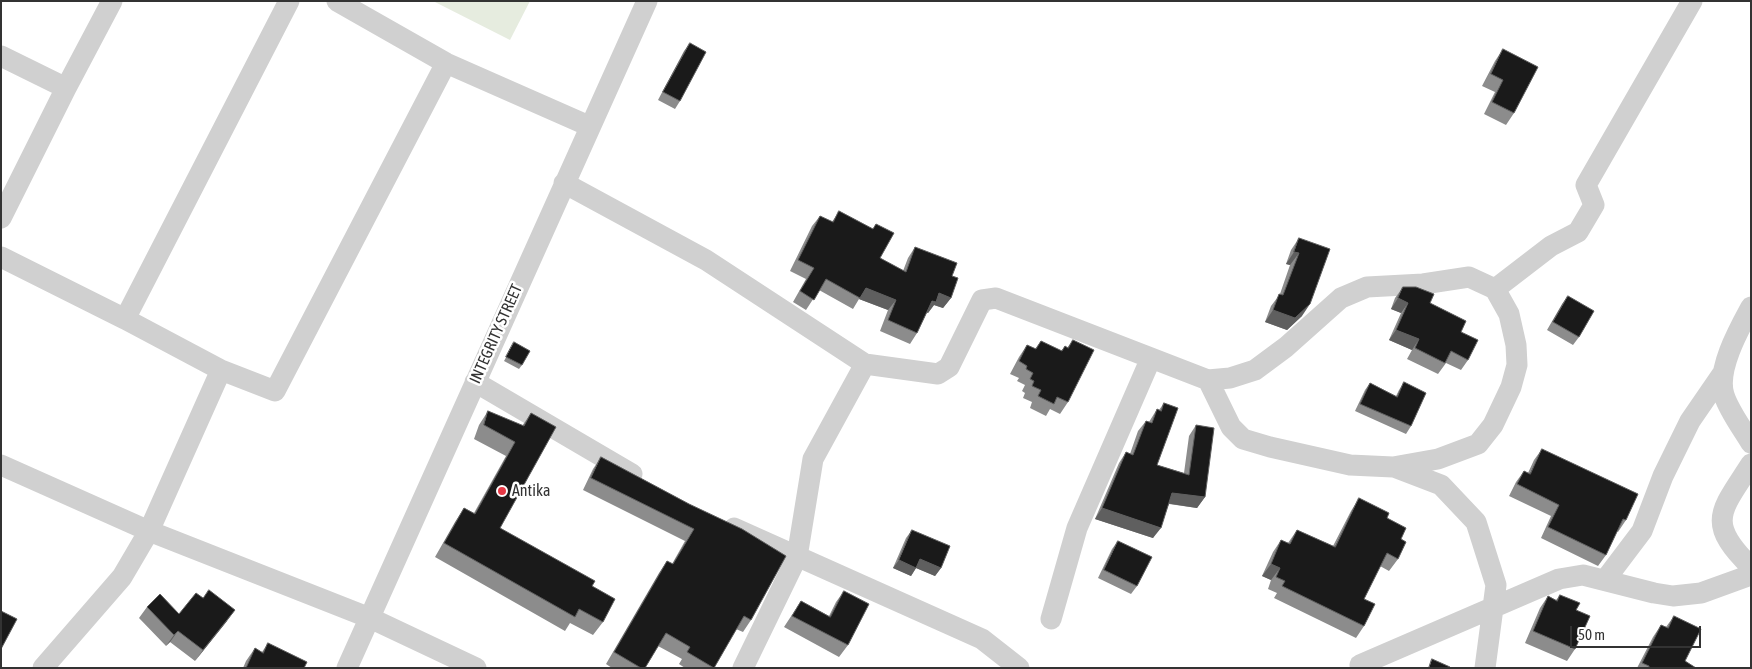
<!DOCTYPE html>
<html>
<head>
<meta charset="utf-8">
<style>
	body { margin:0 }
	#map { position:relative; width:1752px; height:669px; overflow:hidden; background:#fff; font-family:"Asap Condensed",sans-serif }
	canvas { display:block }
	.frame { position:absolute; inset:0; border:2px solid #333; pointer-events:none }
	.scale { position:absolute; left:1570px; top:626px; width:131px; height:22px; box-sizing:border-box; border:2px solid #333; border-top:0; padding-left:6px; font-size:15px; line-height:18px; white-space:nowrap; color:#333; -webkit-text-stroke:4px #fff; paint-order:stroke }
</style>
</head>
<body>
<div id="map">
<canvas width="1752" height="669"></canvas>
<div class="frame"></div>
<div class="scale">50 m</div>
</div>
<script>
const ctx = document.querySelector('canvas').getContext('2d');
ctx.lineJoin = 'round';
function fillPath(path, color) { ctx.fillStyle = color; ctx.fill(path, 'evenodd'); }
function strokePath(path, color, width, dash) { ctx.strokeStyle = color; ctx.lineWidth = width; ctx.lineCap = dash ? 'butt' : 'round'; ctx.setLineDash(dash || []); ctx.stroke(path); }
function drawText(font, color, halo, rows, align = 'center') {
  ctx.font = font + ' "Asap Condensed",sans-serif'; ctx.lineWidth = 5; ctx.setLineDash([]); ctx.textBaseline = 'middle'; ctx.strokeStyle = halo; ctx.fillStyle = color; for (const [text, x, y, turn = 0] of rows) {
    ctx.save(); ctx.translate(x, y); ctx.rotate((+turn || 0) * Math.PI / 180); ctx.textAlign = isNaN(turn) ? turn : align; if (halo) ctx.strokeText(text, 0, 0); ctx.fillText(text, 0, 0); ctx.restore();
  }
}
fillPath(new Path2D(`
	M433 1H530L510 40Z`), '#e6ecdf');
strokePath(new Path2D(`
	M289 1 125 319 221 370 275 391 446 63
	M337 1 446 63 589 126
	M1 56 66 88
	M564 183 706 260 865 364 938 374 949 367 982 300 996 298 1208 380 1230 378 1255 370 1286 347 1341 298 1367 287 1423 284 1469 277 1495 289 1509 314 1516 345 1517 365 1511 387 1493 425 1478 444 1438 459 1393 467 1350 465 1270 447 1243 439 1231 427 1208 380
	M1 218 66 88 112 1
	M1 257 125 319
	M1495 289 1551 246 1578 232 1594 205 1586 185 1692 1
	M1751 307C1739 329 1716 370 1724 395 1729 411 1742 428 1751 443
	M475 382 632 474
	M1751 464C1721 511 1705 522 1751 567
	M1 465 149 531 370 618 476 668
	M1394 467 1441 485 1476 522 1496 585 1485 668
	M734 528 982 639 1019 668
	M1605 580 1642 531 1663 476 1690 421 1723 373
	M1051 619 1077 528 1151 358
	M1360 665 1559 579 1583 575 1654 593 1673 596 1701 593 1751 575
	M43 668 122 577 149 531 221 370
	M347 668 647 1
	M743 668 797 557 813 459 865 364`), '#d0d0d0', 21);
fillPath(new Path2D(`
	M690 43 680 101 675 109 658 100 684 51Z
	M1503 49 1514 113 1506 125 1484 114 1495 92 1482 86 1495 61Z
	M839 211 873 229 876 224 880 258 903 271 908 258 915 247 952 276 951 298 943 308 934 305 928 313 927 312 917 333 910 344 880 331 888 310 859 299 853 309 819 290 806 310 793 302 806 279 790 271 812 226 820 216 832 222Z
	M1299 238 1302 316 1287 330 1265 322 1271 306 1280 294 1290 265 1286 264 1291 250Z
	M1403 287 1430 303 1461 332 1468 360 1461 370 1446 363 1438 374 1407 359 1412 350 1389 340 1401 313 1391 309 1395 298Z
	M1568 296 1579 337 1573 345 1547 330 1562 304Z
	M1073 340 1068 402 1060 414 1050 409 1046 416 1030 408 1032 402 1023 398 1025 393 1022 391 1025 385 1017 381 1019 378 1010 374 1019 357 1027 345 1035 349 1041 341 1061 351 1065 346 1067 348Z
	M514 343 522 365 519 369 504 361Z
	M1404 382 1411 426 1406 434 1355 411 1365 390 1370 383 1396 396 1399 390Z
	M1164 403 1157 465 1184 473 1189 436 1196 425 1205 497 1197 508 1169 504 1153 538 1095 519 1119 463 1126 452 1130 454 1138 431 1146 421 1149 422 1157 409 1159 410Z
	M488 411 522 426 531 413 500 528 592 586 603 622 593 635 570 623 565 631 435 557 455 522 464 508 474 513 506 456 474 439 479 425Z
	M1542 449 1626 520 1618 532 1617 531 1606 555 1598 566 1541 538 1551 516 1509 496 1516 482 1524 471 1528 473 1534 460Z
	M601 457 689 504 751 620 743 632 736 629 714 668H685L679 664 682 659 658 646 645 668H612L606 664 659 573 667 561 672 564 685 541 583 490 593 469Z
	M1359 498 1387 518 1401 539 1398 559 1389 571 1380 566 1364 599V626L1356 638 1274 598 1277 593 1268 589 1271 580 1262 576 1273 552 1281 540 1288 543 1297 530 1333 546 1351 511Z
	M912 530 941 568 935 576 916 568 911 576 893 568 906 538Z
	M1118 541 1137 586 1131 594 1098 578 1112 549Z
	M844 591 848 645 839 657 784 627 801 601 829 616 836 602Z
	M1560 595 1576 610 1575 649 1567 661 1525 643 1540 608 1548 596 1556 600Z
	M147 607 179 614 227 621 195 661 170 642 166 646 139 618Z
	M1674 616 1685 661 1696 668H1637L1653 637 1661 625 1666 627Z
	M268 643 304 668H243L246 661 255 648 262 652Z`), '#8c8c8c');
fillPath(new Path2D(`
	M1294 252 1299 253 1290 265 1286 264Z
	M866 288 896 300 888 310 859 299Z
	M939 293 951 298 943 308 934 305 928 313 925 312Z
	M1398 298 1408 303 1401 313 1391 309Z
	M1310 304 1302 316 1287 330 1265 322 1273 310Z
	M1396 330 1419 339 1412 350 1389 340Z
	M1172 493 1205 497 1197 508 1165 503Z
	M1102 508 1161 528 1153 538 1095 519Z
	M920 559 941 568 935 576 916 568 911 576 893 568 899 560Z
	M1271 564 1280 568 1271 580 1262 576Z
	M235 610 227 621 195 661 203 650Z
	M178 631 170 642 166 646 174 635Z`), '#5f5f5f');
const building = new Path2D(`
	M690 43 706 52 680 101 663 92Z
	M1503 49 1538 67 1514 113 1492 102 1503 80 1491 74Z
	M839 211 873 229 876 224 894 233 880 258 906 272 915 247 957 263 952 276 958 278 951 298 939 293 936 302 932 301 917 333 888 320 896 300 866 288 860 298 826 279 814 300 800 291 814 268 798 260 820 216 833 222Z
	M1299 238 1330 249 1310 304 1295 318 1273 310 1279 294 1283 295 1299 253 1294 252Z
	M1403 287H1416L1434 294 1430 303 1466 321 1461 332 1478 340 1468 360 1451 351 1445 363 1415 348 1419 339 1396 330 1408 303 1398 298Z
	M1568 296 1594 311 1579 337 1553 322Z
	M1073 340 1094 350 1068 402 1057 397 1054 404 1038 396 1041 390 1032 386 1034 381 1030 379 1033 373 1026 369 1027 366 1019 361 1027 345 1036 349 1041 341 1062 351 1065 346 1068 348Z
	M514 342 530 351 522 365 506 357Z
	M1404 382 1426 393 1411 426 1360 404 1370 383 1397 397Z
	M1164 403 1178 408 1157 465 1189 475 1196 425 1214 428 1205 497 1172 493 1161 528 1102 508 1126 452 1133 455 1146 421 1152 423 1157 409 1161 411Z
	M488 411 524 426 531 413 556 427 500 528 595 581 592 586 615 599 603 622 579 609 575 617 444 543 464 508 475 514 515 442 484 425Z
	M1542 449 1638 494 1626 520 1623 519 1606 555 1548 527 1559 505 1517 484 1524 471 1530 474Z
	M601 457 689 504 742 529 786 556 751 620 744 616 714 668 687 652 690 647 666 633 645 668H641L614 652 667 561 673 564 694 529 591 478Z
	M1359 498 1389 513 1387 518 1406 528 1401 539 1406 542 1398 559 1387 553 1364 599 1375 604 1364 626 1282 586 1285 581 1276 577 1280 568 1271 564 1281 540 1290 544 1297 530 1335 547Z
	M912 530 950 546 941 568 920 559 916 568 899 560Z
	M1118 541 1152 557 1137 586 1104 570Z
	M209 590 235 610 203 650 178 631 174 635 147 607 160 594 179 614 196 593 203 598Z
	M844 591 869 604 848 645 792 616 801 601 830 617Z
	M1560 595 1580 603 1576 610 1590 616 1575 649 1533 631 1548 596 1557 601Z
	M1 611 17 619 1 649Z
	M1674 616 1701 629 1685 661 1696 668H1649V666L1642 663 1661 625 1668 628Z
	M268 643 307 662 304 668H246L255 648 263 653Z
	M1432 659 1450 667 1449 668H1429Z`);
fillPath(building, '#1a1a1a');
strokePath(building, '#5f5f5f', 1);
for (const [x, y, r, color] of [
	[502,491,5,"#e63946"]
]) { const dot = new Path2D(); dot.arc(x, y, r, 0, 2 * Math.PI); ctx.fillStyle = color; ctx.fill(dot); strokePath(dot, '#fff', 2); }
drawText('16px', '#333', '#fff', [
	["INTEGRITY STREET",496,334,-66]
]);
drawText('16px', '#333', '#fff', [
	["Antika",512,491]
], 'left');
</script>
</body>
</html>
